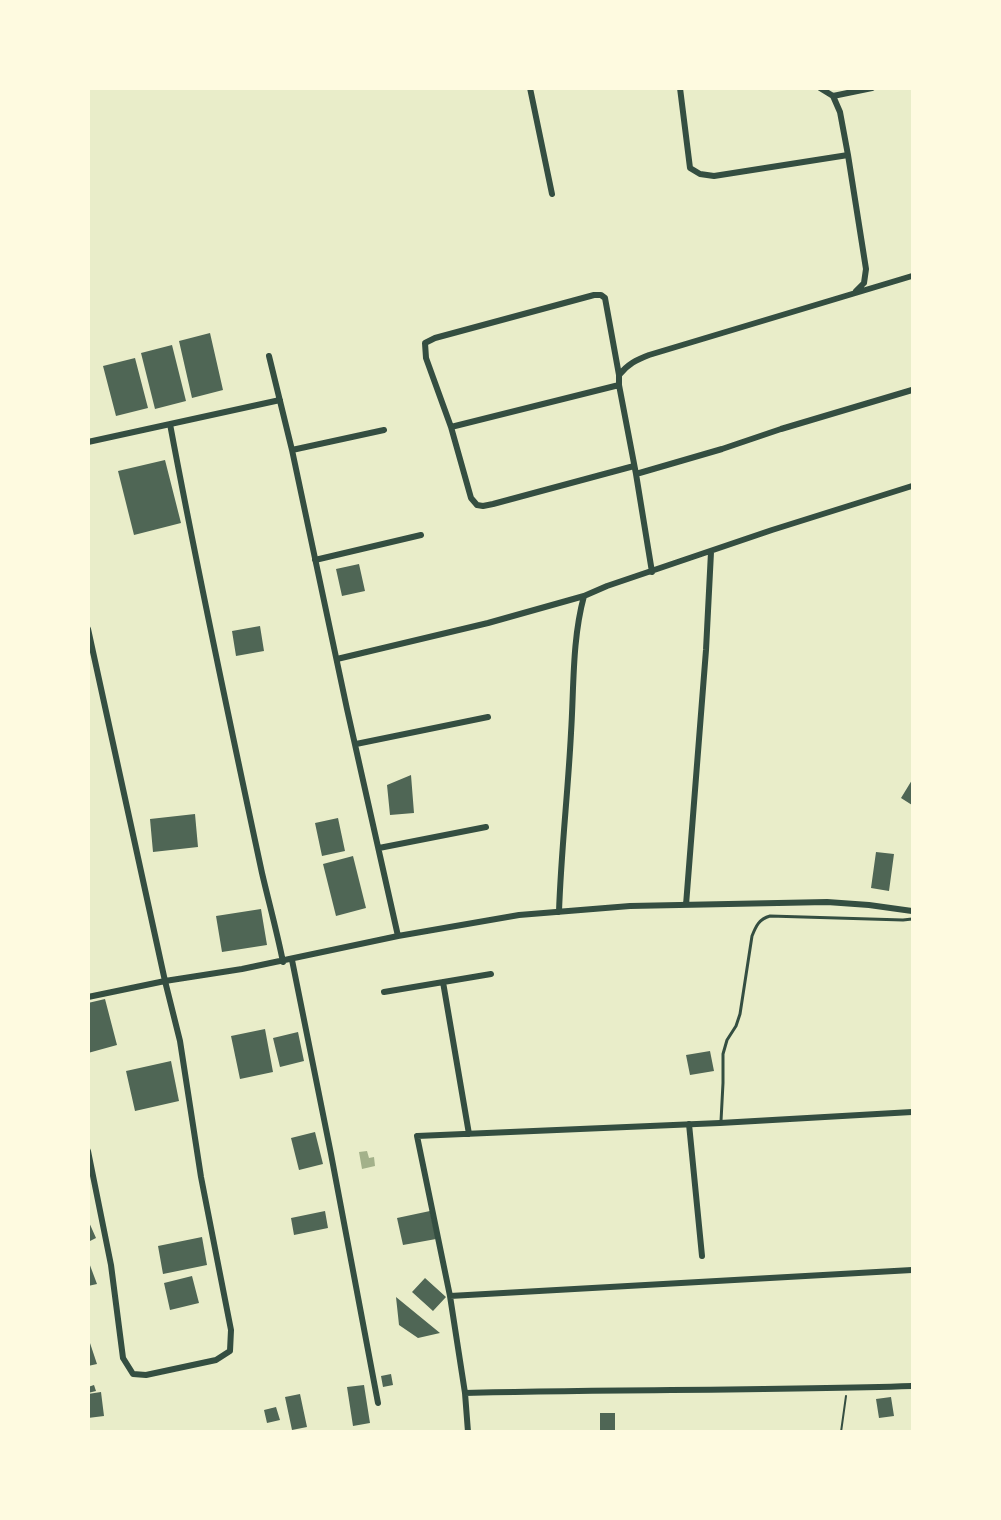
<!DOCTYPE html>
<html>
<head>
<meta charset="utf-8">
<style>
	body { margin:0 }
	#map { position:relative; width:1001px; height:1520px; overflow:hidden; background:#e9edc9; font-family:Merriweather,serif }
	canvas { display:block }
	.frame { position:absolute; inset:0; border:90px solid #fefae0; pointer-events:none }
</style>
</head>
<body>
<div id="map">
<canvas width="1001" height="1520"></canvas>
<div class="frame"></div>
</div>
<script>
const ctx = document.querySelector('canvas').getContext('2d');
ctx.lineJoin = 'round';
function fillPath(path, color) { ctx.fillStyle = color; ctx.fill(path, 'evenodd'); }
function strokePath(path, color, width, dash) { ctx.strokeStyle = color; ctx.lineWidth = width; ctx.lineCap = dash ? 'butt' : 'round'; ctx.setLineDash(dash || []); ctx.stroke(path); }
fillPath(new Path2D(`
	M367 1151 369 1158 374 1157 375 1166 362 1169 359 1152Z`), '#a3b18a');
fillPath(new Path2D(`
	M210 333 223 390 192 398 179 341Z
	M172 345 186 401 155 409 141 353Z
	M135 358 148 408 116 416 103 366Z
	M165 460 181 523 134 535 118 471Z
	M359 564 365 591 342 596 336 569Z
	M260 626 264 651 236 656 232 631Z
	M411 775 414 813 390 815 387 785Z
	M912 780V805L901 798Z
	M195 814 198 847 153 852 150 819Z
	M338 818 345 851 322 856 315 823Z
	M876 852 894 854 889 891 871 888Z
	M353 856 366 908 336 916 323 864Z
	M261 909 267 945 222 952 216 916Z
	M105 999 117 1045 88 1053V1003Z
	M265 1029 273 1072 240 1079 231 1036Z
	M298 1032 304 1061 280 1067 273 1038Z
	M710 1051 714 1071 690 1075 686 1055Z
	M171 1061 179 1101 135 1111 126 1071Z
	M315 1132 323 1164 299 1170 291 1138Z
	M325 1211 328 1228 294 1235 291 1218Z
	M430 1211 436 1239 403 1245 397 1218Z
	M88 1220 96 1238 88 1242Z
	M202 1237 207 1265 163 1274 158 1246Z
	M88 1260 97 1284 88 1286Z
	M192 1276 199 1303 170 1310 164 1283Z
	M425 1278 446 1297 433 1311 412 1292Z
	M396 1297 440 1333 418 1338 399 1325Z
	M88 1337 97 1364 88 1366Z
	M391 1374 393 1385 383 1387 381 1376Z
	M94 1385 96 1391 88 1393V1387Z
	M364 1385 370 1423 353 1426 347 1387Z
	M101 1392 104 1416 88 1418V1394Z
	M300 1394 307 1427 292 1430 285 1397Z
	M891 1397 894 1416 879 1418 876 1399Z
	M276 1407 280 1420 267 1423 264 1410Z
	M600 1413H615V1432H600Z`), '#4f6655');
strokePath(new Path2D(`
	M841 1432 846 1396`), '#344e41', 2);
strokePath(new Path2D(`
	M721 1121 723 1083V1054L727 1040 736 1026 740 1014 752 936C756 926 759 919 770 916L903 920 912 919`), '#344e41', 3);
strokePath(new Path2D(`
	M530 88 552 194
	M680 88 690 168 700 174 714 176 848 155
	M820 88 833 96 840 112 848 155 866 269 864 283 856 291
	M833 96 872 88
	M269 356 292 450 347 709 398 936
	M619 375 605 298 601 295H594L435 338 425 343 426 358 451 427 471 498 477 505 483 506 493 504 634 466
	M170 424C198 574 230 724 262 873 269 903 277 932 283 962
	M451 427 619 385
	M88 442 280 400
	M292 450 384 430
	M636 474 722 449 781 429 912 390
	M315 560 421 535
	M652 572 636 474 619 385V375C628 364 636 360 649 355L912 276
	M88 629 165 981 180 1041 201 1177 231 1330 230 1351 216 1360 146 1375 133 1374 123 1358 111 1265 88 1151
	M337 659 488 623 584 596
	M356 744 488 717
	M379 848 486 827
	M686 905 706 650 711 552
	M559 912C561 852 568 792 571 733 574 687 572 640 584 596L607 586 772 530 912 486
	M292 960 331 1154 378 1403
	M443 982 469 1134
	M384 992 491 974
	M88 997 165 981 242 969 398 936 519 915 630 906 827 902 869 905 912 911
	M689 1124 702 1256
	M450 1296 912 1270
	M465 1393C614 1389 763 1391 912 1386
	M468 1432 465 1393 450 1296 417 1136 720 1123 912 1112`), '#344e41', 6);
</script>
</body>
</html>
